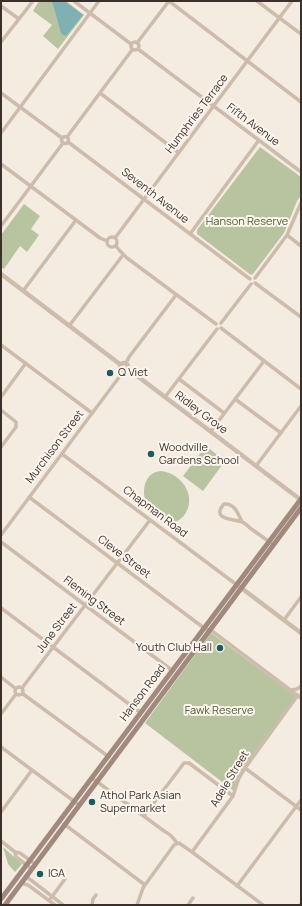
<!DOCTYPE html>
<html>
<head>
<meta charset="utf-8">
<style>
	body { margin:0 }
	#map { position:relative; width:302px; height:906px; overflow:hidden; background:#f4ebe1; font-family:Manrope,sans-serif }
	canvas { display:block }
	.frame { position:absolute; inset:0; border:2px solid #3b302b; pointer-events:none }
</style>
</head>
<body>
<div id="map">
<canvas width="302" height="906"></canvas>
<div class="frame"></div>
</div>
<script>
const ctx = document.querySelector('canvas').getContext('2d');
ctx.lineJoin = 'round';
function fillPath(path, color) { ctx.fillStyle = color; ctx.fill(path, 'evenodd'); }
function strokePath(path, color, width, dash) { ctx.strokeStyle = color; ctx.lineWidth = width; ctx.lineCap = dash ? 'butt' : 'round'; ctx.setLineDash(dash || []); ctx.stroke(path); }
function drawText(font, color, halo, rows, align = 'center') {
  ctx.font = font + ' Manrope,sans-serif'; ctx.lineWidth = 4; ctx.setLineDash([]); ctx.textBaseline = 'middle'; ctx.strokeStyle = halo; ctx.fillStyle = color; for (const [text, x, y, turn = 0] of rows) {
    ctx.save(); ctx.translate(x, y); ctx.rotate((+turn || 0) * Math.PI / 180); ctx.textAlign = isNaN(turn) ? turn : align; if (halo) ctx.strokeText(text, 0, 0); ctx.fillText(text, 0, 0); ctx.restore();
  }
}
fillPath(new Path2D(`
	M39 1H66L84 15 58 49 43 36 52 25 33 11Z
	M260 147 301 177V196L297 201 284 233 253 274 251 275 197 234V230Z
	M24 204 40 216 31 229 39 235 27 252 20 246 4 269 1 267V235Z
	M206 446 225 461 203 491 183 476Z
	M161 471C178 473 194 490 188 508 186 513 184 517 179 520 173 523 167 521 162 518 156 515 151 511 148 506 140 493 144 472 161 471Z
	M211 633 296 696 243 768 234 791 145 723Z
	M3 847 22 864 15 872 8 864Z`), '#b8c4a0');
fillPath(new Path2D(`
	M52 1H64L82 14 83 15 66 36 63 35 61 33Z`), '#7fb0b2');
strokePath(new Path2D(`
	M74 1 131 44
	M169 1 301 102
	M257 1 301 34
	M1 6 19 19
	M131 46a4 4 0 1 1 8 0a4 4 0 1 1-8 0Z
	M1 42 33 1
	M137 43 169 1
	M138 49 301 172
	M1 93 62 138
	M100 93 179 153
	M1 133 99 1
	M61.5 140a3.5 3.5 0 1 1 7 0a3.5 3.5 0 1 1-7 0Z
	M67 137 132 50
	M68 142 250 279
	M1 164 100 238 107 241
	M1 226 63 143
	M190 234 259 140
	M287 235 301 246
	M107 242a5 5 0 1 1 10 0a5 5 0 1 1-10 0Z
	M115 238 292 1
	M116 246 120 251 127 258 216 324
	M255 278 287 235 301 203
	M255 283 301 317
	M23 291 76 220
	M221 323 251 284
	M69 326 123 255
	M221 328 301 389
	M1 345 92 413
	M126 363 129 357 176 295
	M179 379 224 413
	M1 397 26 363
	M165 397 217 329
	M235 399 281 433
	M1 410 16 422V427L1 447
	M211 431 264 361
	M62 454 237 585
	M256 466 301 406
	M29 497 204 628 212 631 301 698
	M242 522C238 514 235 503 224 504 210 520 235 519 242 522 245 523 248 526 250 528 257 533 264 538 271 543
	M1 535 120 376 123 371
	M1 542 173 671
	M1 608 141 713
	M284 620 301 597
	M1 677 16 689
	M15 691a4 4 0 1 1 8 0a4 4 0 1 1-8 0Z
	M22 688 150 520
	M291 690 297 689 301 686
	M23 694 109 757
	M1 714 16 694
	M1 747 79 805
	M245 768 301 810
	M92 778 164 831C170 834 173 837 177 843
	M1 812 32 770
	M144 816 184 763H189L233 796
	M64 824 145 885
	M1 841 15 852 20 853 35 864
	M15 852 16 857 32 869
	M192 852 233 796 239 778 245 768 298 695
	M27 875 29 879 31 880 63 905
	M21 883 28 885 55 905
	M237 886 301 800
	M51 898 65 879
	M92 905 93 899 96 895
	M137 905 143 888 145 885 174 845 179 843 192 852 263 905
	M188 905 193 898
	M300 905 301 904`), '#cdbbac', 3.5);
strokePath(new Path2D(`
	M1 274 121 365
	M120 367a4 4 0 1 1 8 0a4 4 0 1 1-8 0Z
	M128 369 301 500
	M240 587 301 633`), '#cdbbac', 4.5);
strokePath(new Path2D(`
	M1 899 301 499
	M5 905 301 508`), '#a18a7d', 5);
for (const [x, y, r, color] of [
	[110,373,4,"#1f5a5e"],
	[151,454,4,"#1f5a5e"],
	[220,648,4,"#1f5a5e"],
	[92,802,4,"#1f5a5e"],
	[40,874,4,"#1f5a5e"]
]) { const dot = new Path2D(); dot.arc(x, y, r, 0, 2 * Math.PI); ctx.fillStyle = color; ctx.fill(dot); strokePath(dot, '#fbf5ee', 1.5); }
drawText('11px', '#3b302b', '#fbf5ee', [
	["Humphries Terrace",197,114,-53],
	["Fifth Avenue",253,125,37],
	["Seventh Avenue",155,196,38],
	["Ridley Grove",201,413,37],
	["Murchison Street",55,447,-53],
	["Chapman Road",155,512,37],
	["Cleve Street",124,557,37],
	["Fleming Street",94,601,37],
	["June Street",57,628,-53],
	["Hanson Road",143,693,-53],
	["Adele Street",230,779,-59]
]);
drawText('11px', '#4a5a2e', '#fbf5ee', [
	["Hanson Reserve",247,222],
	["Fawk Reserve",219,711]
]);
drawText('11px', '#3b302b', '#fbf5ee', [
	["Q Viet",118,373],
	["Woodville",159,448],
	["Gardens School",159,461],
	["Youth Club Hall",212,648,"right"],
	["Athol Park Asian",100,796],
	["Supermarket",100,809],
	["IGA",48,874]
], 'left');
</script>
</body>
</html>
